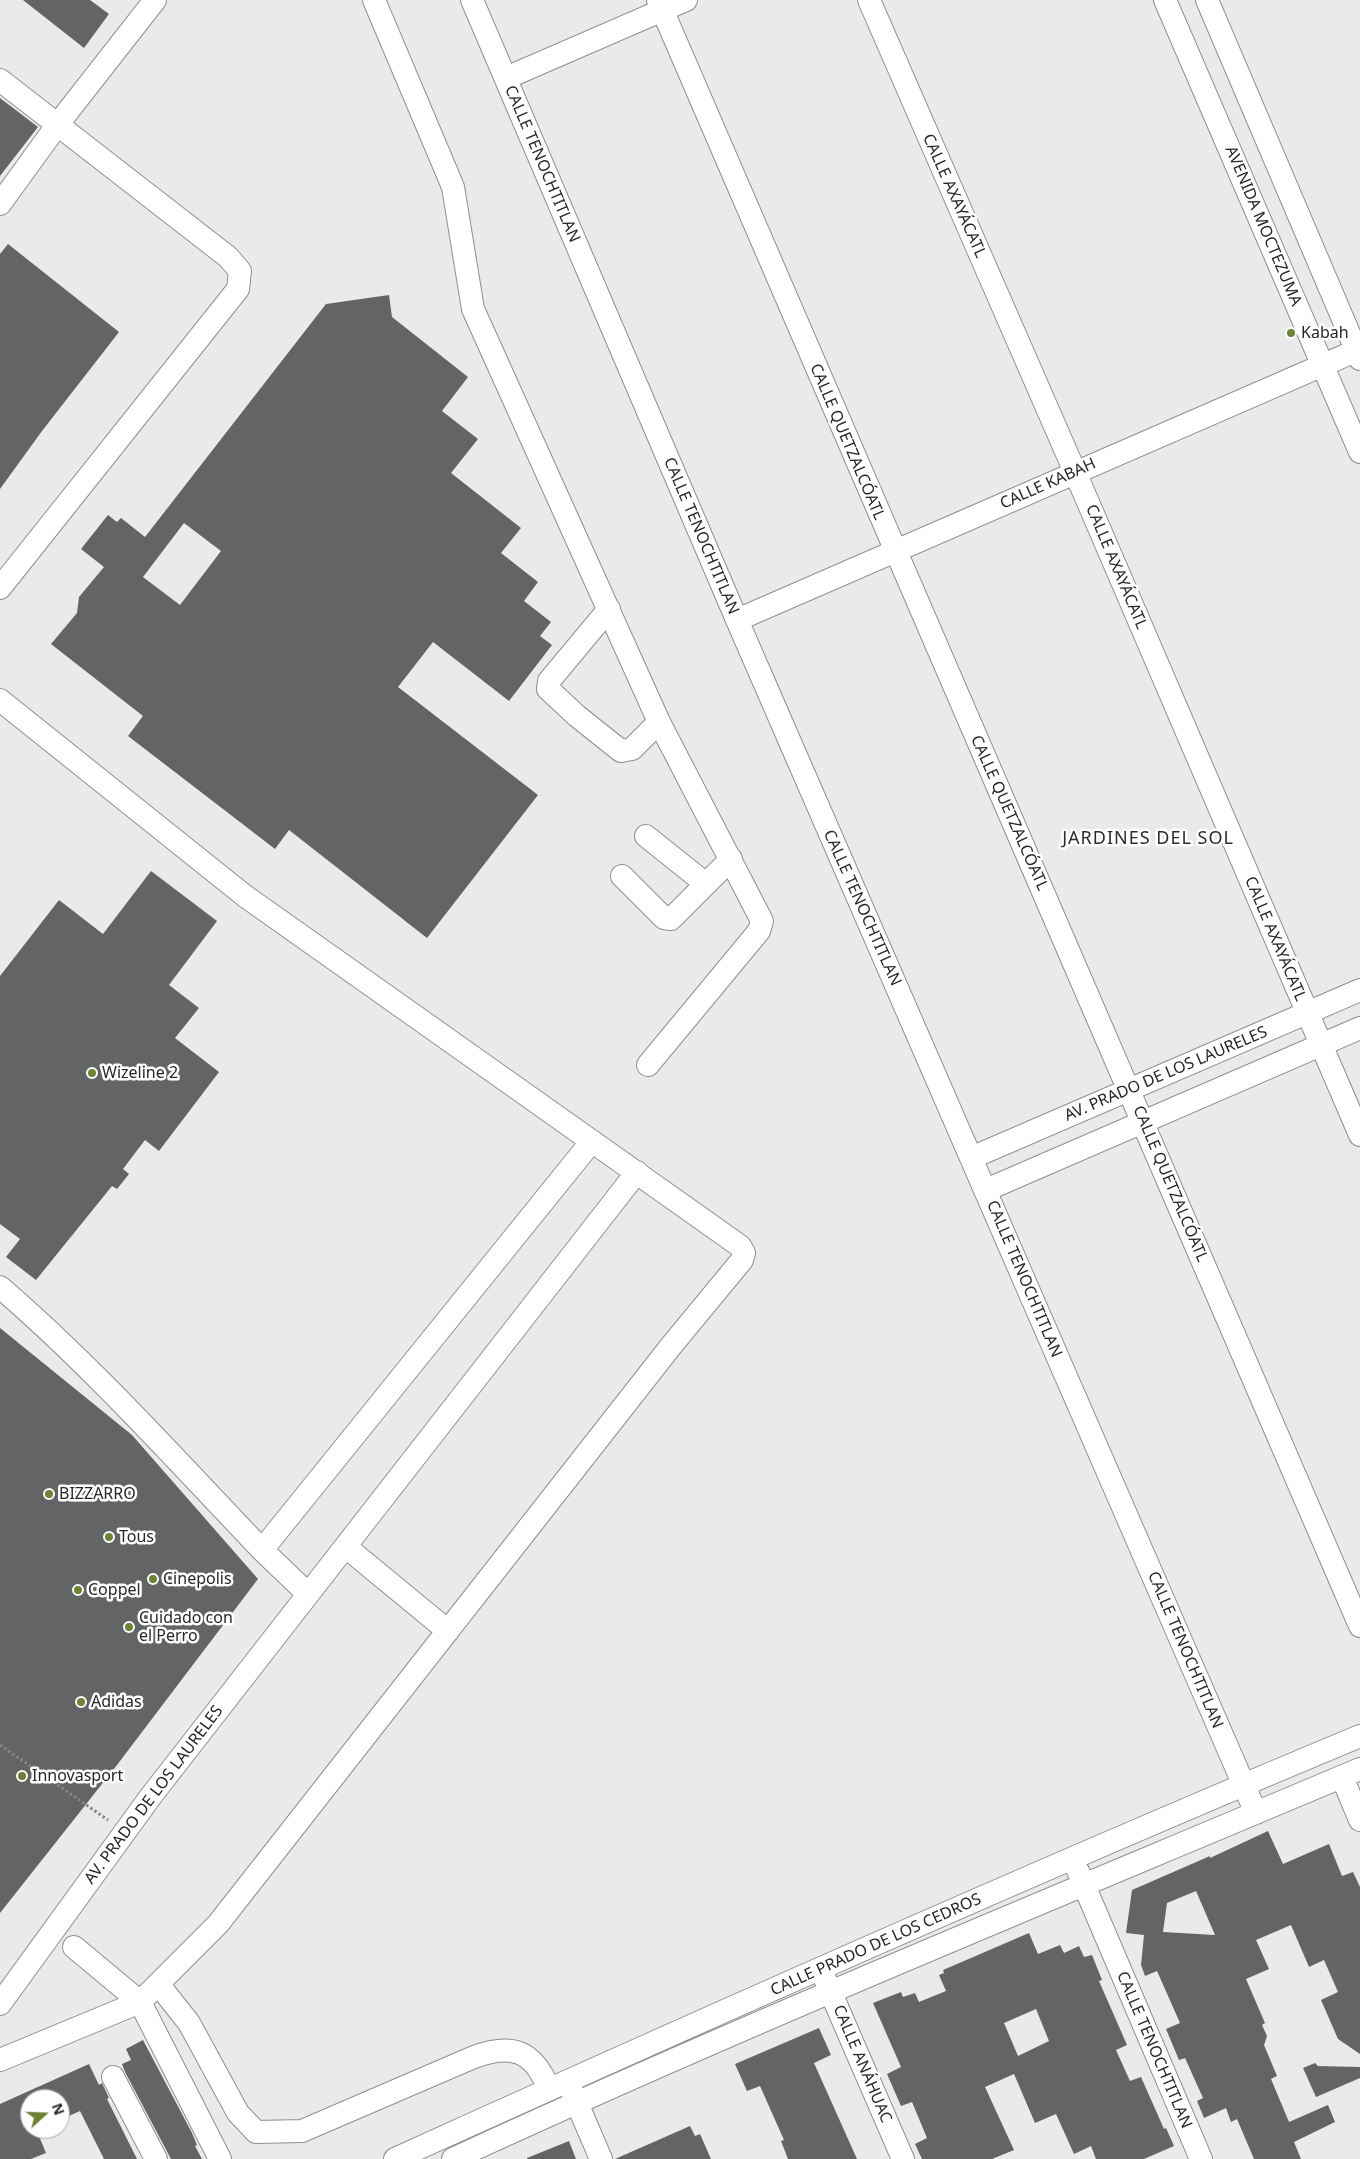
<!DOCTYPE html>
<html>
<head>
<meta charset="utf-8">
<style>
	body { margin:0 }
	#map { position:relative; width:1360px; height:2159px; overflow:hidden; background:#eaeaed; font-family:"Noto Sans",sans-serif }
	canvas { display:block }
	.north { position:absolute; left:20px; top:2089px; width:50px; height:50px; box-sizing:border-box; background:#fff; border:1px solid #a9a9a9; border-radius:50%; rotate:70deg; font-size:14px; font-weight:700; line-height:20px; text-align:center; color:#272728 }
	.north::after { content:''; display:block; margin:auto; width:18px; height:22px; background:#6c8234; clip-path:polygon(50% 0,100% 100%,50% 72%,0 100%) }
</style>
</head>
<body>
<div id="map">
<canvas width="1360" height="2159"></canvas>
<div class="north">N</div>
</div>
<script>
const ctx = document.querySelector('canvas').getContext('2d');
ctx.lineJoin = 'round';
function fillPath(path, color) { ctx.fillStyle = color; ctx.fill(path, 'evenodd'); }
function strokePath(path, color, width, dash) { ctx.strokeStyle = color; ctx.lineWidth = width; ctx.lineCap = dash ? 'butt' : 'round'; ctx.setLineDash(dash || []); ctx.stroke(path); }
function drawText(font, color, halo, rows, align = 'center') {
  ctx.font = font + ' "Noto Sans",sans-serif'; ctx.lineWidth = 5; ctx.setLineDash([]); ctx.textBaseline = 'middle'; ctx.strokeStyle = halo; ctx.fillStyle = color; for (const [text, x, y, turn = 0] of rows) {
    ctx.save(); ctx.translate(x, y); ctx.rotate((+turn || 0) * Math.PI / 180); ctx.textAlign = isNaN(turn) ? turn : align; if (halo) ctx.strokeText(text, 0, 0); ctx.fillText(text, 0, 0); ctx.restore();
  }
}
fillPath(new Path2D(`
	M23 0H90L109 14 84 48Z
	M0 98 38 127 0 176Z
	M8 244 119 332 42 431 0 489V254Z
	M389 295 392 317 468 377 442 411 478 439 451 473 521 528 501 553 538 582 524 601 551 622 540 636 552 645 509 701 433 642 398 687 538 795 427 938 289 830 275 849 128 736 143 716 51 644 77 613 79 597 104 567 81 549 108 515 117 522 121 518 145 537 326 304ZM184 523 221 551 180 605 143 577Z
	M151 871 217 921 169 985 199 1008 175 1038 219 1072 159 1151 145 1140 123 1169 129 1174 117 1189 112 1186 36 1280 6 1257 20 1239 0 1224V976L59 900 103 934Z
	M0 1328 132 1435 258 1579 117 1765 0 1913Z
	M1268 1831 1283 1864 1329 1844 1342 1876 1353 1872 1360 1887V2054L1338 2039 1321 2000 1338 1992 1324 1960 1309 1967 1291 1925 1256 1940 1269 1969 1246 1979 1265 2023 1262 2025 1267 2036 1264 2045 1277 2076 1271 2079 1289 2122 1328 2105 1335 2122 1294 2142 1301 2159H1254L1237 2119 1231 2122 1226 2108 1204 2118 1197 2101 1203 2098 1185 2058 1179 2060 1166 2029 1180 2023 1157 1971 1145 1976 1141 1965 1144 1935 1126 1933 1132 1890 1210 1856V1858ZM1196 1891 1215 1935 1163 1932 1167 1903Z
	M1029 1933 1038 1954 1060 1945 1064 1953 1079 1946 1084 1957 1092 1955 1102 1980 1099 1981 1127 2045 1116 2050 1130 2081 1141 2077 1164 2129 1166 2128 1174 2146 1144 2159H1096L1091 2146 1074 2154 1056 2114 1035 2123 1014 2074 985 2087 1014 2150 992 2159H922L915 2144 927 2138 912 2102 901 2106 887 2074 901 2067 873 2003 901 1992 903 1997 915 1993 919 2002 946 1991 939 1975 944 1973 943 1970ZM1036 2009 1049 2041 1018 2056 1004 2023Z
	M819 2028 831 2055 814 2063 857 2159H788L781 2141 784 2140 760 2086 747 2091 735 2064Z
	M143 2040 192 2133 197 2145 195 2146 202 2159H171L125 2072 122 2064 131 2060 126 2049Z
	M1315 2063 1318 2066 1360 2067V2078L1316 2097 1303 2068Z
	M89 2064 99 2085 102 2083 109 2098 107 2099 137 2159H104L80 2111 60 2120V2099H30V2129H36L46 2153 31 2159H0V2104Z
	M690 2126 695 2136 700 2134 711 2159H615Z
	M569 2141 576 2159H527V2158Z`), '#626466');
const minor = new Path2D(`
	M374 0 453 187 473 309 659 722 762 921 759 931 648 1065
	M472 0 737 620 1256 1813
	M658 0 1360 1626
	M869 0 1075 472 1360 1135
	M1165 0 1360 452
	M1207 0 1360 359
	M506 78 686 0
	M0 80 228 257 240 271 238 289 0 588
	M0 204 58 124 155 0
	M609 609 549 681 548 689 577 716 621 751 632 749 659 722
	M737 620 1360 349
	M0 700 245 896 740 1246 744 1253 742 1260 671 1346 218 1924 140 2002 0 2060
	M646 836 706 884
	M622 876 664 918 671 919 731 859
	M971 1158 1360 990
	M986 1190 1360 1028
	M0 1287C94 1368 177 1461 262 1550L592 1141
	M346 1547 448 1631
	M262 1550 308 1594
	M1342 1777 1360 1820
	M1078 1871 1201 2159
	M74 1947 140 2002 220 2159
	M825 1979 903 2159
	M159 1985 189 2023 238 2113 256 2132 302 2131 474 2057C512 2043 533 2050 549 2089
	M0 2004 151 1796 637 1172
	M113 2077 156 2159
	M571 2089 601 2159
	M395 2159C715 2014 1036 1871 1360 1736
	M453 2159C752 2021 1057 1897 1360 1769`);
strokePath(minor, '#8f8f92', 24);
strokePath(new Path2D(`
	M0 1745 108 1820`), '#868688', 3, [2.5, 2.5]);
strokePath(minor, '#fff', 22);
for (const [x, y, r, color] of [
	[1291,333,5,"#6c8234"],
	[92,1073,5,"#6c8234"],
	[49,1494,5,"#6c8234"],
	[109,1537,5,"#6c8234"],
	[153,1579,5,"#6c8234"],
	[78,1590,5,"#6c8234"],
	[129,1627,5,"#6c8234"],
	[81,1702,5,"#6c8234"],
	[22,1776,5,"#6c8234"]
]) { const dot = new Path2D(); dot.arc(x, y, r, 0, 2 * Math.PI); ctx.fillStyle = color; ctx.fill(dot); strokePath(dot, '#fff', 2); }
drawText('16px', '#272728', '#fff', [
	["CALLE TENOCHTITLAN",542,164,67],
	["CALLE AXAYÁCATL",954,196,66],
	["AVENIDA MOCTEZUMA",1263,226,67],
	["CALLE QUETZALCÓATL",847,442,67],
	["CALLE KABAH",1048,484,-24],
	["CALLE TENOCHTITLAN",701,536,67],
	["CALLE AXAYÁCATL",1116,567,67],
	["CALLE QUETZALCÓATL",1009,813,66],
	["CALLE TENOCHTITLAN",862,908,66],
	["CALLE AXAYÁCATL",1275,939,67],
	["AV. PRADO DE LOS LAURELES",1166,1074,-23],
	["CALLE QUETZALCÓATL",1170,1184,67],
	["CALLE TENOCHTITLAN",1024,1279,67],
	["CALLE TENOCHTITLAN",1185,1650,67],
	["AV. PRADO DE LOS LAURELES",154,1795,-53],
	["CALLE PRADO DE LOS CEDROS",876,1945,-24],
	["CALLE TENOCHTITLAN",1154,2050,67],
	["CALLE ANÁHUAC",862,2064,67]
]);
drawText('16px', '#272728', '#fff', [
	["Kabah",1301,333],
	["Wizeline 2",102,1073],
	["BIZZARRO",59,1494],
	["Tous",119,1537],
	["Cinepolis",163,1579],
	["Coppel",88,1590],
	["Cuidado con",139,1618],
	["el Perro",139,1636],
	["Adidas",91,1702],
	["Innovasport",32,1776]
], 'left');
ctx.letterSpacing = '1px';
drawText('18px', '#2c2c2e', '#fff', [
	["JARDINES DEL SOL",1148,839]
]);
ctx.letterSpacing = '0px';
</script>
</body>
</html>
